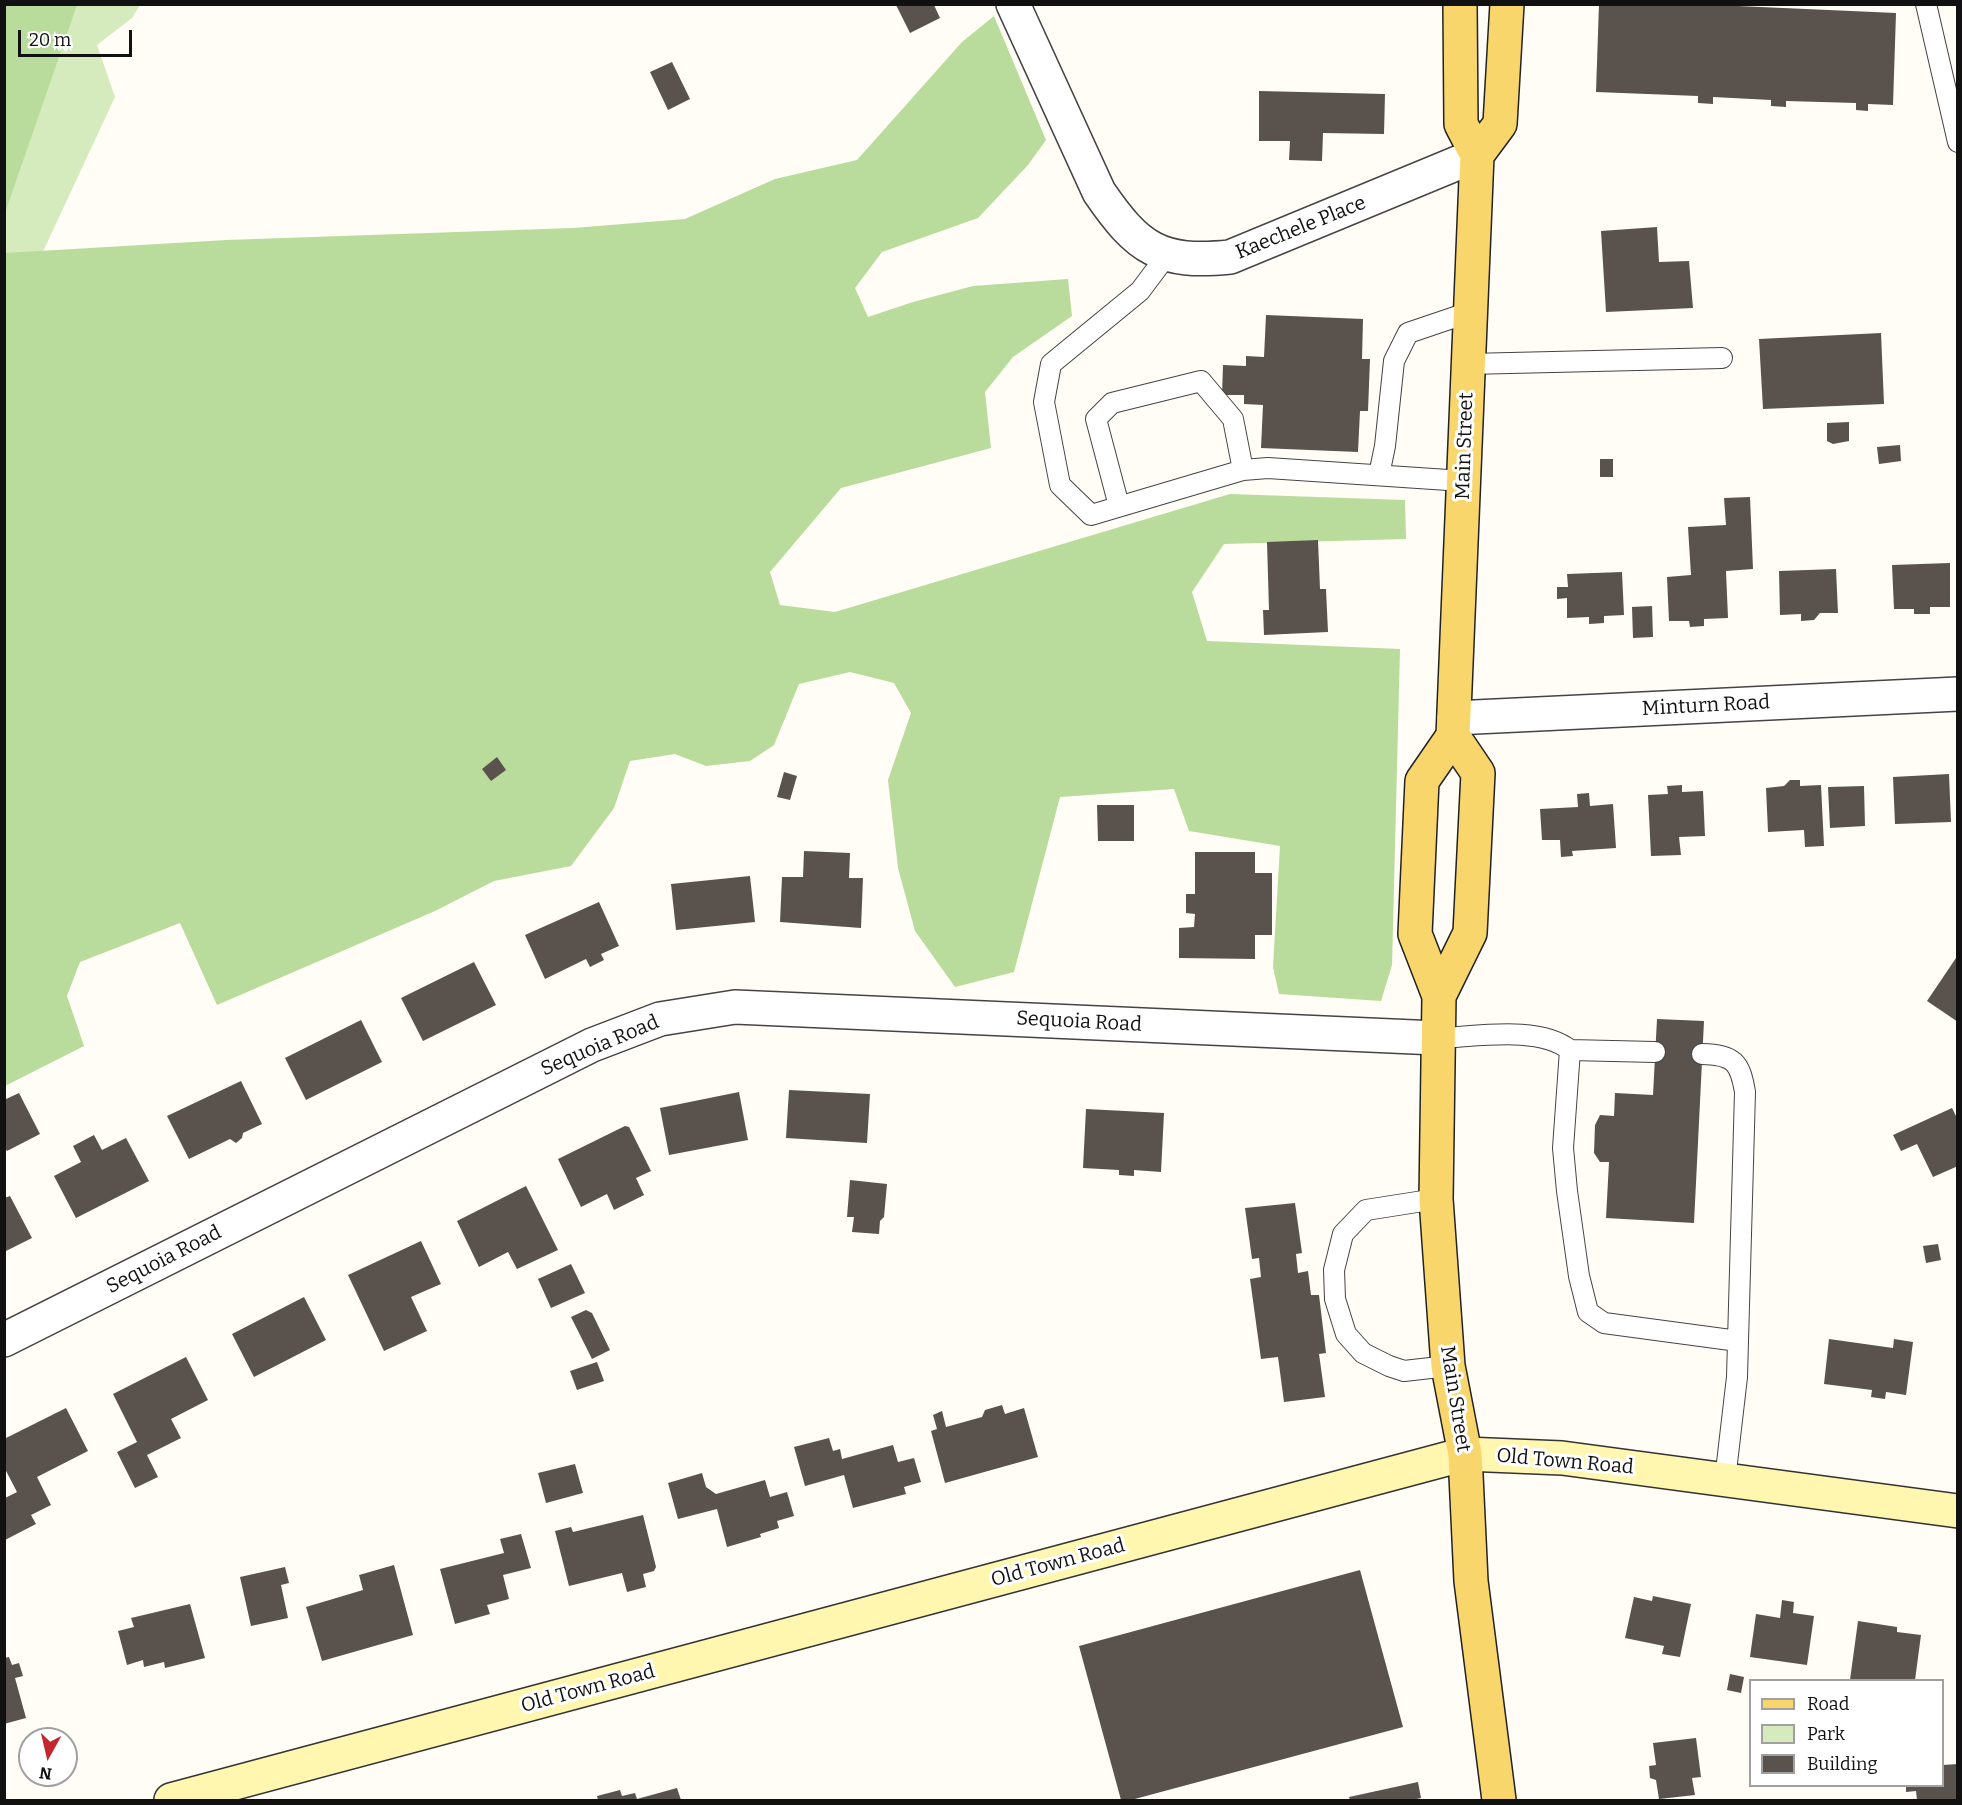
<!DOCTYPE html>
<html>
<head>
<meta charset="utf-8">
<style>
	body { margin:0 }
	#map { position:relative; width:1962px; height:1805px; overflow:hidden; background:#fffdf5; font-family:Bitter,serif }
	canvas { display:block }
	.frame { position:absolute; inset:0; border:6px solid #111; pointer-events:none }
	.legend { position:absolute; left:1749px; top:1679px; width:195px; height:108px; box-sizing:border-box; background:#fff; border:2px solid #a0a0a0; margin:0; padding:8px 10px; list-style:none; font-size:18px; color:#111 }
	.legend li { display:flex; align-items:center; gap:12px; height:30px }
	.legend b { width:30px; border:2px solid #a0a0a0 }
	.north { position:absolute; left:18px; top:1727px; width:60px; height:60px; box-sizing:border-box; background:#fff; border:2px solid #a0a0a0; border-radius:50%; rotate:188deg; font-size:16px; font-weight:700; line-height:24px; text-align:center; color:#111 }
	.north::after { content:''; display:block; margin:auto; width:21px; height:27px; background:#c4262e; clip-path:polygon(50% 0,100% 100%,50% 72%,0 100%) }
	.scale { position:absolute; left:18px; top:30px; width:114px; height:27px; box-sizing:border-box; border:3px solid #111; border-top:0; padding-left:8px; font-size:18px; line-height:21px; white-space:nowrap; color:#111; -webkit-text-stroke:4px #fff; paint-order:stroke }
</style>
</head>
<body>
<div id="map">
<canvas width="1962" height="1805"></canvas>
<div class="frame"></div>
<ul class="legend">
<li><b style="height:8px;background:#f9d66b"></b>Road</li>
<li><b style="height:16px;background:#d5ebbd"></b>Park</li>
<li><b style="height:16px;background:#5a524d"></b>Building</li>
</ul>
<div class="north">N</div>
<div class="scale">20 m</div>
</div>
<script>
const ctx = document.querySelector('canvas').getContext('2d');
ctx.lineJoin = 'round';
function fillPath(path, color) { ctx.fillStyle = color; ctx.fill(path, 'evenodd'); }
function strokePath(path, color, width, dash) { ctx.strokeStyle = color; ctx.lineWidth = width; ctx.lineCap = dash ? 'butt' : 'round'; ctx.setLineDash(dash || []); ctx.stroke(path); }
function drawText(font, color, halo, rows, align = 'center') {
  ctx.font = font + ' Bitter,serif'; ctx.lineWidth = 6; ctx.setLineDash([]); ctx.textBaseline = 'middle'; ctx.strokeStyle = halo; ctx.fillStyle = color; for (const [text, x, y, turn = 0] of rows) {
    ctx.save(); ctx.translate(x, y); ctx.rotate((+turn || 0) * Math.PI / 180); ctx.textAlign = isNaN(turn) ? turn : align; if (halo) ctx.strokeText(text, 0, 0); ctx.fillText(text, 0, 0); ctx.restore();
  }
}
fillPath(new Path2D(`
	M23 5H140L132 18 97 45 115 97 5 333 4 105Z`), '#d5ebbd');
fillPath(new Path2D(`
	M5 4 77 5 5 213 4 5Z
	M994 16 1046 140 1028 165 978 218 882 252 855 288 868 317 913 302 973 286 1068 279 1072 316 1013 357 985 392 991 448 841 488 770 572 780 605 835 612 1230 494 1405 500 1406 539 1224 544 1192 592 1207 641 1400 649 1392 965 1381 1001 1279 994 1273 967 1280 846 1189 831 1174 789 1060 797 1014 972 955 987 915 931 898 868 888 780 911 713 894 683 850 672 799 684 774 745 750 761 706 766 675 754 630 761 614 808 571 866 494 881 435 911 217 1005 180 923 80 962 67 996 84 1046 5 1086V253L226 240 573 228 685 219 775 179 857 160 962 42Z`), '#b9dc9c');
fillPath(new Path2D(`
	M1599 4H1693L1896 13 1893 105 1868 104V111L1856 110V103L1786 101V107L1771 106V100L1713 97V104L1698 103V96L1596 92Z
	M896 5H934L940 18 910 33Z
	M672 62 690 99 668 110 650 72Z
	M1259 91 1385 94 1384 134 1323 133 1322 161 1289 160 1290 141H1259Z
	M1657 227 1659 262 1689 261 1693 308 1606 312 1601 231Z
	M1266 315 1363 319 1362 359H1370L1368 411H1360L1358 452 1261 448 1263 405 1244 404V395H1222L1223 365 1246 366V356L1264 357Z
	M1881 333 1884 404 1763 409 1759 339Z
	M1849 422V441L1833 444 1827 441V423Z
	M1900 445 1901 461 1879 464 1877 447Z
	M1600 459H1613V477H1600Z
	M1750 497 1753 569 1726 571 1728 618 1704 619V626L1690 627 1689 621H1669L1667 577 1691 575 1688 527 1726 525 1724 498Z
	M1318 540 1320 589H1326L1328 632 1264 635 1263 610H1269L1267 542Z
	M1950 563V607H1930V614H1914V609H1894L1892 565Z
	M1836 569 1838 613H1820L1814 620 1801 621V614L1780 615 1779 571Z
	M1622 572 1624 615 1604 616V623L1589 624V617L1567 618V598L1557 599V587H1568L1567 574Z
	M1652 606 1653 637 1633 638 1632 607Z
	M497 757 506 770 491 781 482 769Z
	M784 772 797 776 790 800 777 797Z
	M1949 774 1951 822 1895 824 1893 777Z
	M1790 780H1800V786L1821 785 1824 846 1805 847 1804 830 1768 832 1766 788 1784 786Z
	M1682 785V792L1703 791 1705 836 1679 837 1681 855 1651 856 1648 795 1668 794 1667 786Z
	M1864 786 1865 826 1830 828 1828 787Z
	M1589 793 1590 806 1613 804 1616 848 1572 851 1573 856 1561 857 1560 840H1542L1540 809 1578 807 1577 794Z
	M1097 805H1134V841H1098Z
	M804 851 850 853 849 878H863L861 928 780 922 782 877H803Z
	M1195 852H1255V873H1272V935H1255V959L1179 958V928L1194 927 1195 914 1186 913V894H1195Z
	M750 876 755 922 676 930 671 884Z
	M599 902 619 946 601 954 604 960 590 967 586 959 545 979 525 935Z
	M1958 955V1022L1927 1001Z
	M474 962 496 1005 423 1041 401 998Z
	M1657 1019 1704 1021 1694 1223 1606 1218 1609 1162H1600L1594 1153 1595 1125 1600 1115 1614 1116 1615 1093 1653 1095Z
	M361 1020 382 1062 306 1100 285 1058Z
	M241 1081 262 1124 243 1133 242 1138 236 1143 230 1139 189 1159 167 1116Z
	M789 1090 870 1094 867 1143 786 1138Z
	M739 1092 748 1140 669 1155 660 1108Z
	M19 1093 40 1134 7 1151 4 1146V1100Z
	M1952 1108 1958 1120V1166L1933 1177 1917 1144 1901 1151 1893 1135Z
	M1086 1109 1164 1113 1161 1172 1134 1170V1176L1119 1175V1170L1083 1168Z
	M625 1126 629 1127 651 1171 636 1178 644 1195 614 1210 607 1194 581 1207 558 1159Z
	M94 1135 102 1150 126 1138 149 1181 76 1218 54 1176 81 1162 73 1146Z
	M850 1180 887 1184 884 1217 880 1221 879 1234 852 1232 854 1217H847Z
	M526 1186 558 1250 517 1269 508 1252 479 1267 457 1221Z
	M10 1196 32 1238 4 1252V1198Z
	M1295 1203 1302 1253 1296 1254 1298 1273 1308 1271 1311 1295H1319L1326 1353 1319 1354 1325 1397 1284 1402 1278 1357 1261 1359 1250 1279 1261 1277 1259 1258 1252 1259 1245 1208Z
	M421 1241 441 1284 411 1297 427 1331 384 1351 348 1275Z
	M1938 1244 1941 1260 1926 1263 1923 1246Z
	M571 1264 585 1293 551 1308 538 1279Z
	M304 1297 326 1340 254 1377 232 1334Z
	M586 1310 592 1313 610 1350 592 1359 571 1317Z
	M1829 1339 1893 1348 1894 1339 1913 1342 1906 1395 1886 1392 1885 1399 1871 1397 1872 1390 1824 1384Z
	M186 1357 208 1400 171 1419 181 1438 147 1455 158 1477 135 1488 117 1452 137 1442 113 1394Z
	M597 1362 604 1381 577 1390 570 1371Z
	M1002 1405 1005 1414 1024 1408 1038 1457 945 1483 931 1431 937 1429 933 1415 942 1411 946 1427 982 1417 985 1410Z
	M66 1408 88 1451 37 1477 51 1505 31 1515 36 1524 5 1540V1498L17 1492 4 1467V1439Z
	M829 1438 833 1451 840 1449 842 1459 893 1445 898 1462 914 1458 921 1482 904 1487 906 1494 853 1508 844 1475 805 1486 794 1447Z
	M575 1464 583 1493 546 1503 538 1473Z
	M702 1473 706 1487 716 1494 765 1480 770 1497 787 1492 794 1516 777 1521 779 1528 760 1534 761 1537 727 1547 717 1509 678 1519 668 1483Z
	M643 1515 656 1567 654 1571 643 1574 646 1587 627 1592 622 1573 569 1586 555 1531 571 1527 573 1532Z
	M521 1534 531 1568 503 1575 509 1599 487 1605 490 1614 455 1624 440 1569 504 1553 500 1539Z
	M394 1565 413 1635 322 1661 306 1607 363 1590 359 1575Z
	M285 1567 289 1583 281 1585 288 1618 251 1626 240 1577Z
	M1360 1570 1403 1727 1131 1800H1121L1079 1646Z
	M1653 1596 1691 1604 1680 1657 1662 1654 1664 1646 1625 1638 1634 1597 1652 1601Z
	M1782 1600 1794 1602 1793 1613 1814 1616 1807 1665 1750 1657 1756 1614 1780 1618Z
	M190 1604 205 1658 165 1668 164 1662 144 1667 143 1660 127 1665 118 1631 134 1627 131 1618Z
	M1858 1621 1897 1627V1632L1921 1635 1915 1680H1850Z
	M9 1657 12 1665 19 1663 23 1676 15 1678 26 1718 4 1724V1658Z
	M1730 1674 1744 1677 1741 1693 1727 1690Z
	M1696 1738 1701 1777 1692 1778 1695 1795 1659 1799 1656 1780 1650 1778 1649 1766 1656 1765 1653 1743Z
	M1958 1764V1800H1917L1916 1791 1906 1792V1786H1942V1765Z
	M1418 1782 1421 1798 1412 1800H1350L1349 1797Z
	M677 1788 681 1800H598L597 1796 620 1790 622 1796 635 1793 637 1799Z`), '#5a524d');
const lane = new Path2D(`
	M1926 4 1958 142
	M1167 255 1140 291 1051 364 1044 402 1060 485 1091 515 1243 470 1268 468 1463 481
	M1468 364 1722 358
	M1379 475 1385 446 1394 361 1408 333 1470 312
	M1119 506 1096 419 1112 403 1201 381 1233 419 1243 470
	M1437 1038C1476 1037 1538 1025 1570 1050L1563 1148 1567 1191 1579 1276 1588 1312 1604 1323 1738 1341 1737 1377 1725 1480
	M1570 1050 1655 1052
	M1702 1054C1734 1055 1740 1062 1745 1092L1738 1341
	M1436 1199 1366 1210 1343 1234 1334 1270 1335 1299 1346 1334 1363 1353 1389 1366 1404 1371 1448 1366`);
const street = new Path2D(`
	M1013 4 1099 192C1138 249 1160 264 1230 257L1477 155
	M1454 718 1958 694
	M4 1340 592 1045 660 1019 735 1007 1437 1038`);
const secondary = new Path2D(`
	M171 1800 1465 1454 1562 1458 1958 1511`);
const primary = new Path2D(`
	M1477 155 1500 124 1507 4
	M1453 736 1478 773 1470 933 1439 996 1436 1199 1448 1366 1465 1454 1471 1581 1499 1800
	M1439 996 1415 934 1422 781 1453 736 1477 155 1461 124 1460 4`);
strokePath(lane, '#444', 22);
strokePath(street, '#444', 36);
strokePath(secondary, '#333', 36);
strokePath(primary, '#222', 36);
strokePath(lane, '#fff', 20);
strokePath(street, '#fff', 33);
strokePath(secondary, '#fff6b0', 33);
strokePath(primary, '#f9d66b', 33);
drawText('20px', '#111', '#fff', [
	["Kaechele Place",1301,228,-22],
	["Main Street",1465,446,-88],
	["Minturn Road",1706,706,-3],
	["Sequoia Road",1079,1022,3],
	["Sequoia Road",600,1046,-23],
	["Sequoia Road",164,1260,-27],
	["Main Street",1455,1399,81],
	["Old Town Road",1565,1462,5],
	["Old Town Road",1058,1563,-15],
	["Old Town Road",588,1689,-15]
]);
</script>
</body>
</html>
